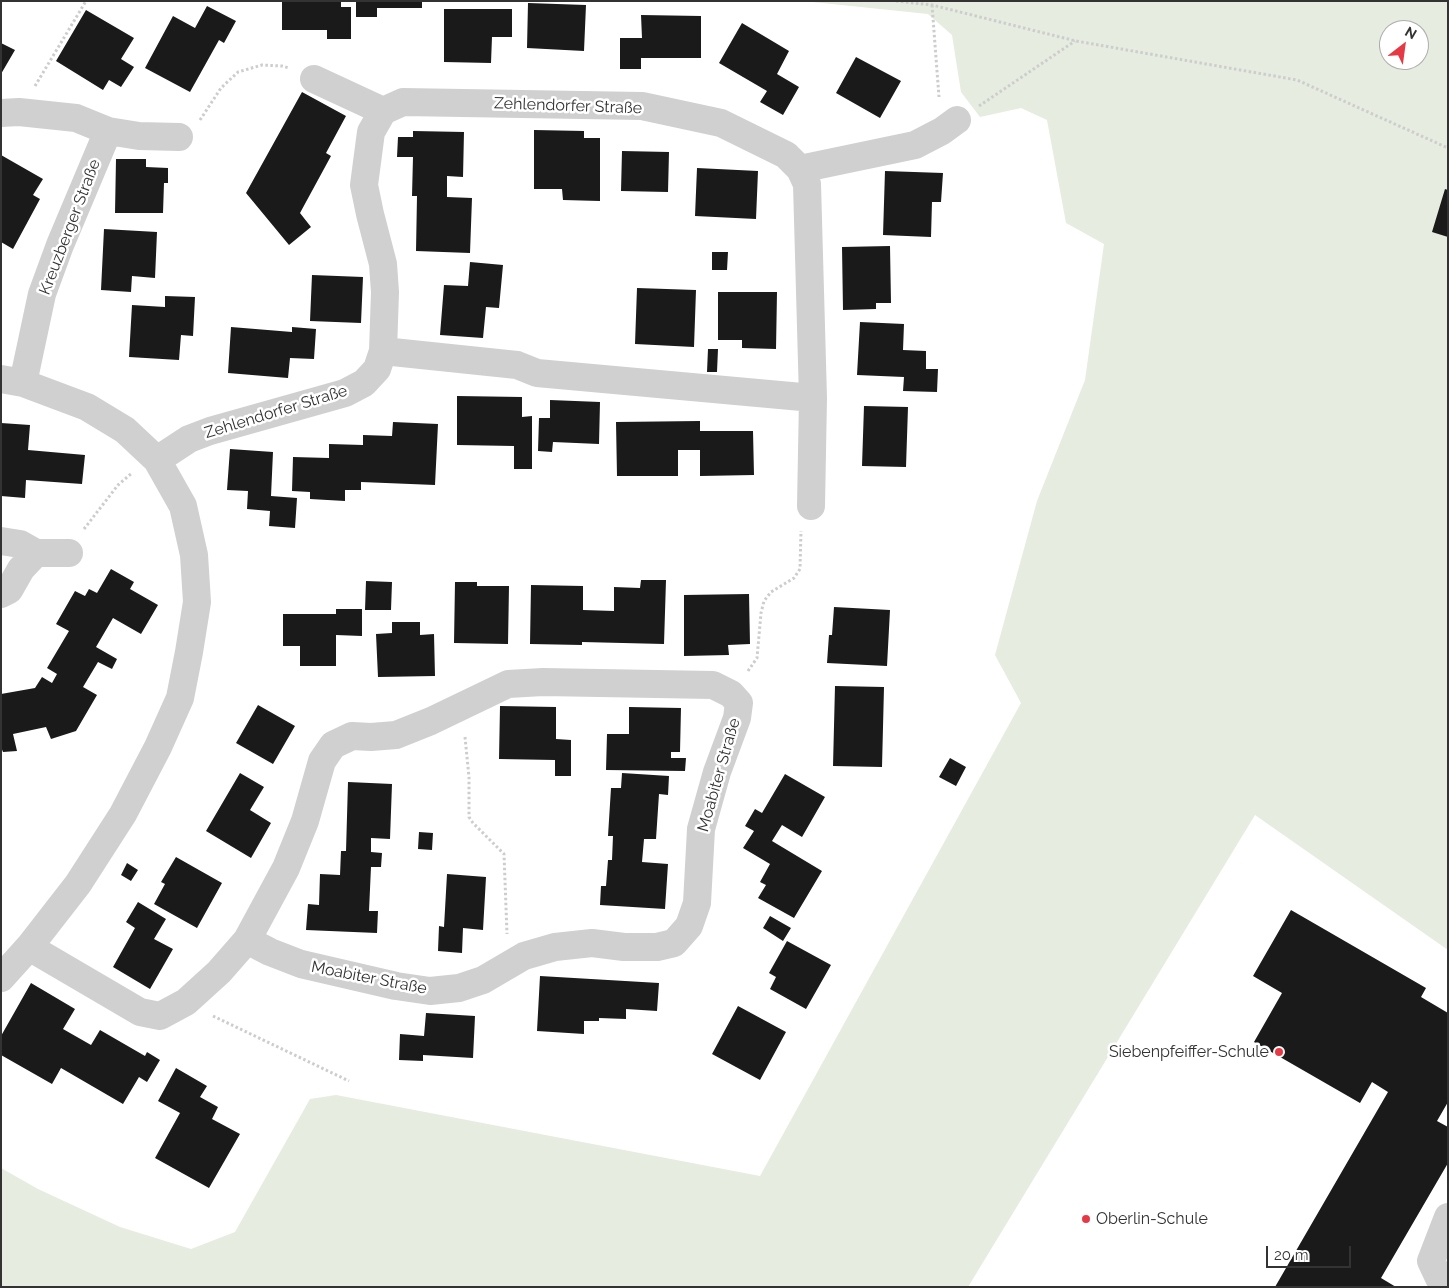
<!DOCTYPE html>
<html>
<head>
<meta charset="utf-8">
<style>
	body { margin:0 }
	#map { position:relative; width:1449px; height:1288px; overflow:hidden; background:#fff; font-family:Raleway,sans-serif }
	canvas { display:block }
	.frame { position:absolute; inset:0; border:2px solid #333; pointer-events:none }
	.north { position:absolute; left:1379px; top:20px; width:50px; height:50px; box-sizing:border-box; background:#fff; border:1px solid #adadad; border-radius:50%; rotate:30deg; font-size:14px; font-weight:700; line-height:20px; text-align:center; color:#333 }
	.north::after { content:''; display:block; margin:auto; width:18px; height:22px; background:#e63946; clip-path:polygon(50% 0,100% 100%,50% 72%,0 100%) }
	.scale { position:absolute; left:1266px; top:1246px; width:85px; height:22px; box-sizing:border-box; border:2px solid #333; border-top:0; padding-left:6px; font-size:15px; line-height:18px; white-space:nowrap; color:#333; -webkit-text-stroke:4px #fff; paint-order:stroke }
</style>
</head>
<body>
<div id="map">
<canvas width="1449" height="1288"></canvas>
<div class="frame"></div>
<div class="north">N</div>
<div class="scale">20 m</div>
</div>
<script>
const ctx = document.querySelector('canvas').getContext('2d');
ctx.lineJoin = 'round';
function fillPath(path, color) { ctx.fillStyle = color; ctx.fill(path, 'evenodd'); }
function strokePath(path, color, width, dash) { ctx.strokeStyle = color; ctx.lineWidth = width; ctx.lineCap = dash ? 'butt' : 'round'; ctx.setLineDash(dash || []); ctx.stroke(path); }
function drawText(font, color, halo, rows, align = 'center') {
  ctx.font = font + ' Raleway,sans-serif'; ctx.lineWidth = 5; ctx.setLineDash([]); ctx.textBaseline = 'middle'; ctx.strokeStyle = halo; ctx.fillStyle = color; for (const [text, x, y, turn = 0] of rows) {
    ctx.save(); ctx.translate(x, y); ctx.rotate((+turn || 0) * Math.PI / 180); ctx.textAlign = isNaN(turn) ? turn : align; if (halo) ctx.strokeText(text, 0, 0); ctx.fillText(text, 0, 0); ctx.restore();
  }
}
fillPath(new Path2D(`
	M803 1H1448V950L1255 815 968 1287H1V1168L38 1189 120 1227 191 1249 235 1232 310 1099 336 1095 760 1176 1021 703 995 655 1037 501 1085 380 1104 244 1066 223 1047 120 1021 108 980 117 961 92 952 35 928 14ZM1389 30H1419V60H1389Z`), '#e6ecdf');
fillPath(new Path2D(`
	M282 1H341V7H351V39H327V30H282Z
	M356 1H422V8H377V17H356Z
	M528 3 586 5 584 51 527 48Z
	M207 6 236 21 224 43 219 40 190 92 145 68 173 16 195 28Z
	M444 9H512V37H492L491 63 444 62Z
	M86 10 134 38 121 59 134 67 121 87 109 80 103 90 56 61Z
	M641 15 701 16V58H641V69H620V38H642Z
	M742 23 789 51 777 74 799 87 783 115 760 102 767 91 719 63Z
	M1 43 15 50 1 74Z
	M856 57 901 81 880 118 836 93Z
	M302 92 346 116 326 153 331 156 300 213 311 227 289 245 246 193Z
	M534 130 584 131V138H600V201L563 200 562 189H534Z
	M413 131 464 132 463 177 447 176V197L472 198 470 253 416 251 417 196H412L413 157H397L398 137H413Z
	M622 151 669 152 668 192 621 191Z
	M1 155 43 179 33 195 40 199 13 249 1 242Z
	M116 159H146V167L168 168V183H164L163 213H115Z
	M697 168 758 171 756 219 695 216Z
	M885 171 943 173 941 202H932L931 237 883 235Z
	M1445 189 1448 190V237L1432 232Z
	M104 229 157 232 155 278 132 276 131 292 101 290Z
	M890 246 891 303H876V309L843 310 842 247Z
	M712 252H728L727 270H712Z
	M470 262 503 265 499 308 486 307 483 338 440 335 444 285 468 286Z
	M312 275 363 277 361 323 310 321Z
	M637 288 696 290 694 347 635 344Z
	M718 292H777L776 349 742 348V340H718Z
	M165 296 195 297 193 336 181 335 179 360 129 357 132 305 165 307Z
	M860 322 904 324 903 350 926 351V369H938L937 392 903 391 904 377 857 375Z
	M231 327 292 332V327L316 329 314 359 290 358 288 378 228 373Z
	M708 349H718L717 372H707Z
	M457 396 522 397V417L532 416V469H514V446L457 445Z
	M550 400 600 402 599 444 553 442 552 452 538 451 539 418H550Z
	M864 406 908 407 906 467 862 466Z
	M700 421V431H753L754 475 700 476V450H678V476H617L616 422Z
	M393 422 438 424 435 485 361 482V490H345V501L310 499V492L292 491 293 457 329 458V444L363 445V435L392 436Z
	M1 423 30 425 28 450 85 455 82 484 26 480 25 498 1 496Z
	M230 449 273 452 271 496 297 498 295 528 269 526 270 511 247 509 248 491 227 490Z
	M111 569 134 582 130 589 158 605 141 634 113 618 96 647 117 659 112 669 98 662 83 687 97 695 76 731 51 739 46 727 13 734 17 751 3 752 1 747V694L35 688 42 677 52 683 57 674 47 668 69 631 56 624 75 591 85 596 89 589 97 593Z
	M641 580H666L664 644 582 642V645L530 644 531 585 583 586V610L614 611V587L640 588Z
	M366 581 392 582 391 610H365Z
	M455 582H477V586H509L508 644 454 643Z
	M749 594 750 644 728 645 729 655 684 656V595Z
	M834 607 890 610 887 666 827 663 829 635H832Z
	M336 609H362V636L336 635V666H300V646H283V614H336Z
	M392 622H420V635L434 634 435 676 378 677 376 634 392 633Z
	M835 686 884 687 882 767 833 766Z
	M258 705 295 726 273 764 236 743Z
	M500 706 556 707V739L571 740V776H555V760L499 759Z
	M629 707 681 708 680 752H671V758H686L685 771 606 770 607 734H629Z
	M950 758 966 767 956 786 939 777Z
	M240 773 264 787 250 810 271 823 251 858 206 831Z
	M622 773 669 776 668 795 659 794 656 839H644L642 862 668 864 665 909 600 905 601 886H606L608 860H612L613 836H608L611 788H621Z
	M785 774 825 797 802 837 782 825 772 841 822 871 794 918 758 898 766 885 760 882 770 864 743 848 754 831 745 826 755 809 762 813Z
	M348 782 392 784 390 839 371 838V852L382 853 381 867H371L369 911H378L377 933 306 930 308 904 319 905 320 874 340 875 341 851H346Z
	M419 832 433 833 432 850 418 849Z
	M176 857 222 883 197 928 154 904 165 884 161 882Z
	M127 863 138 870 131 881 121 875Z
	M447 874 486 877 483 930 463 928 462 953 438 951 439 926 444 927Z
	M138 902 166 919 154 939 173 949 150 989 113 967 135 928 126 922Z
	M1291 910 1426 988 1421 997 1448 1013V1102L1437 1121 1448 1127V1163L1381 1278 1396 1287H1275L1388 1092 1372 1082 1360 1103 1254 1042 1282 993 1253 976Z
	M770 916 791 928 783 941 763 928Z
	M787 941 831 965 806 1009 770 989 776 977 769 973Z
	M540 976 659 983 657 1011 626 1009V1019L599 1018V1021H584V1034L537 1031Z
	M31 983 75 1009 63 1029 91 1045 100 1030 145 1056 147 1052 160 1060 147 1082 139 1077 123 1104 61 1068 52 1084 1 1055V1036Z
	M738 1006 786 1032 760 1080 712 1054Z
	M426 1013 475 1016 473 1058 423 1055V1061L399 1060 400 1034 424 1036Z
	M176 1068 207 1086 200 1097 218 1107 212 1119 240 1134 209 1188 155 1158 180 1113 158 1101Z`), '#1a1a1a');
strokePath(new Path2D(`
	M896 1 932 5 1076 41 1297 80 1448 148
	M932 5 939 97
	M35 86 86 1
	M979 106 1075 41
	M200 120 221 88 238 72 262 65 282 66 289 68
	M84 529 118 485 132 473
	M748 671 757 658 761 613 764 601 771 592 794 578 800 569 801 531
	M465 737 469 777V817L473 823 504 854 507 934
	M213 1016 349 1081`), '#cdcdcd', 3, [2.5, 2.5]);
strokePath(new Path2D(`
	M314 79 383 111
	M1 113 19 112 76 118 108 131 139 136 179 137
	M800 169 915 145 942 131 957 120
	M383 351 517 365 537 373 813 398
	M1 379 23 383 87 407 125 430 157 460 183 506 194 555 197 602 189 652 180 698 158 747 123 814 78 884 29 947 1 978
	M23 383 42 294 60 245 108 131
	M157 460 189 439 210 431 345 393 364 383 377 369 383 351 385 292 383 264 370 214 364 185 371 132 383 111 403 102 642 106 721 123 786 155 800 169 807 184 813 398 811 506
	M1 541 20 544 36 553
	M1 594 9 590 21 569 36 553H69
	M29 947 140 1012 160 1016 186 1002 219 972 247 940 286 868 305 821 322 761 333 745 352 736 371 737 396 735 431 721 508 684 543 682 713 685 731 694 739 703 737 718 717 772 701 829 697 903 689 926 674 943 657 947H624L592 943 555 947 524 956 483 980 459 988 430 991 396 986 301 964 270 952 247 940
	M1448 1217 1431 1261 1439 1278 1448 1283`), '#d0d0d0', 28);
for (const [x, y, r, color] of [
	[1279,1052,5,"#e63946"],
	[1086,1219,5,"#e63946"]
]) { const dot = new Path2D(); dot.arc(x, y, r, 0, 2 * Math.PI); ctx.fillStyle = color; ctx.fill(dot); strokePath(dot, '#fff', 2); }
drawText('16px', '#333', '#fff', [
	["Zehlendorfer Straße",568,106,2],
	["Kreuzberger Straße",70,227,-69],
	["Zehlendorfer Straße",276,412,-17],
	["Moabiter Straße",719,775,-74],
	["Moabiter Straße",369,978,11]
]);
drawText('16px', '#333', '#fff', [
	["Siebenpfeiffer-Schule",1269,1052],
	["Oberlin-Schule",1096,1219,"left"]
], 'right');
</script>
</body>
</html>
